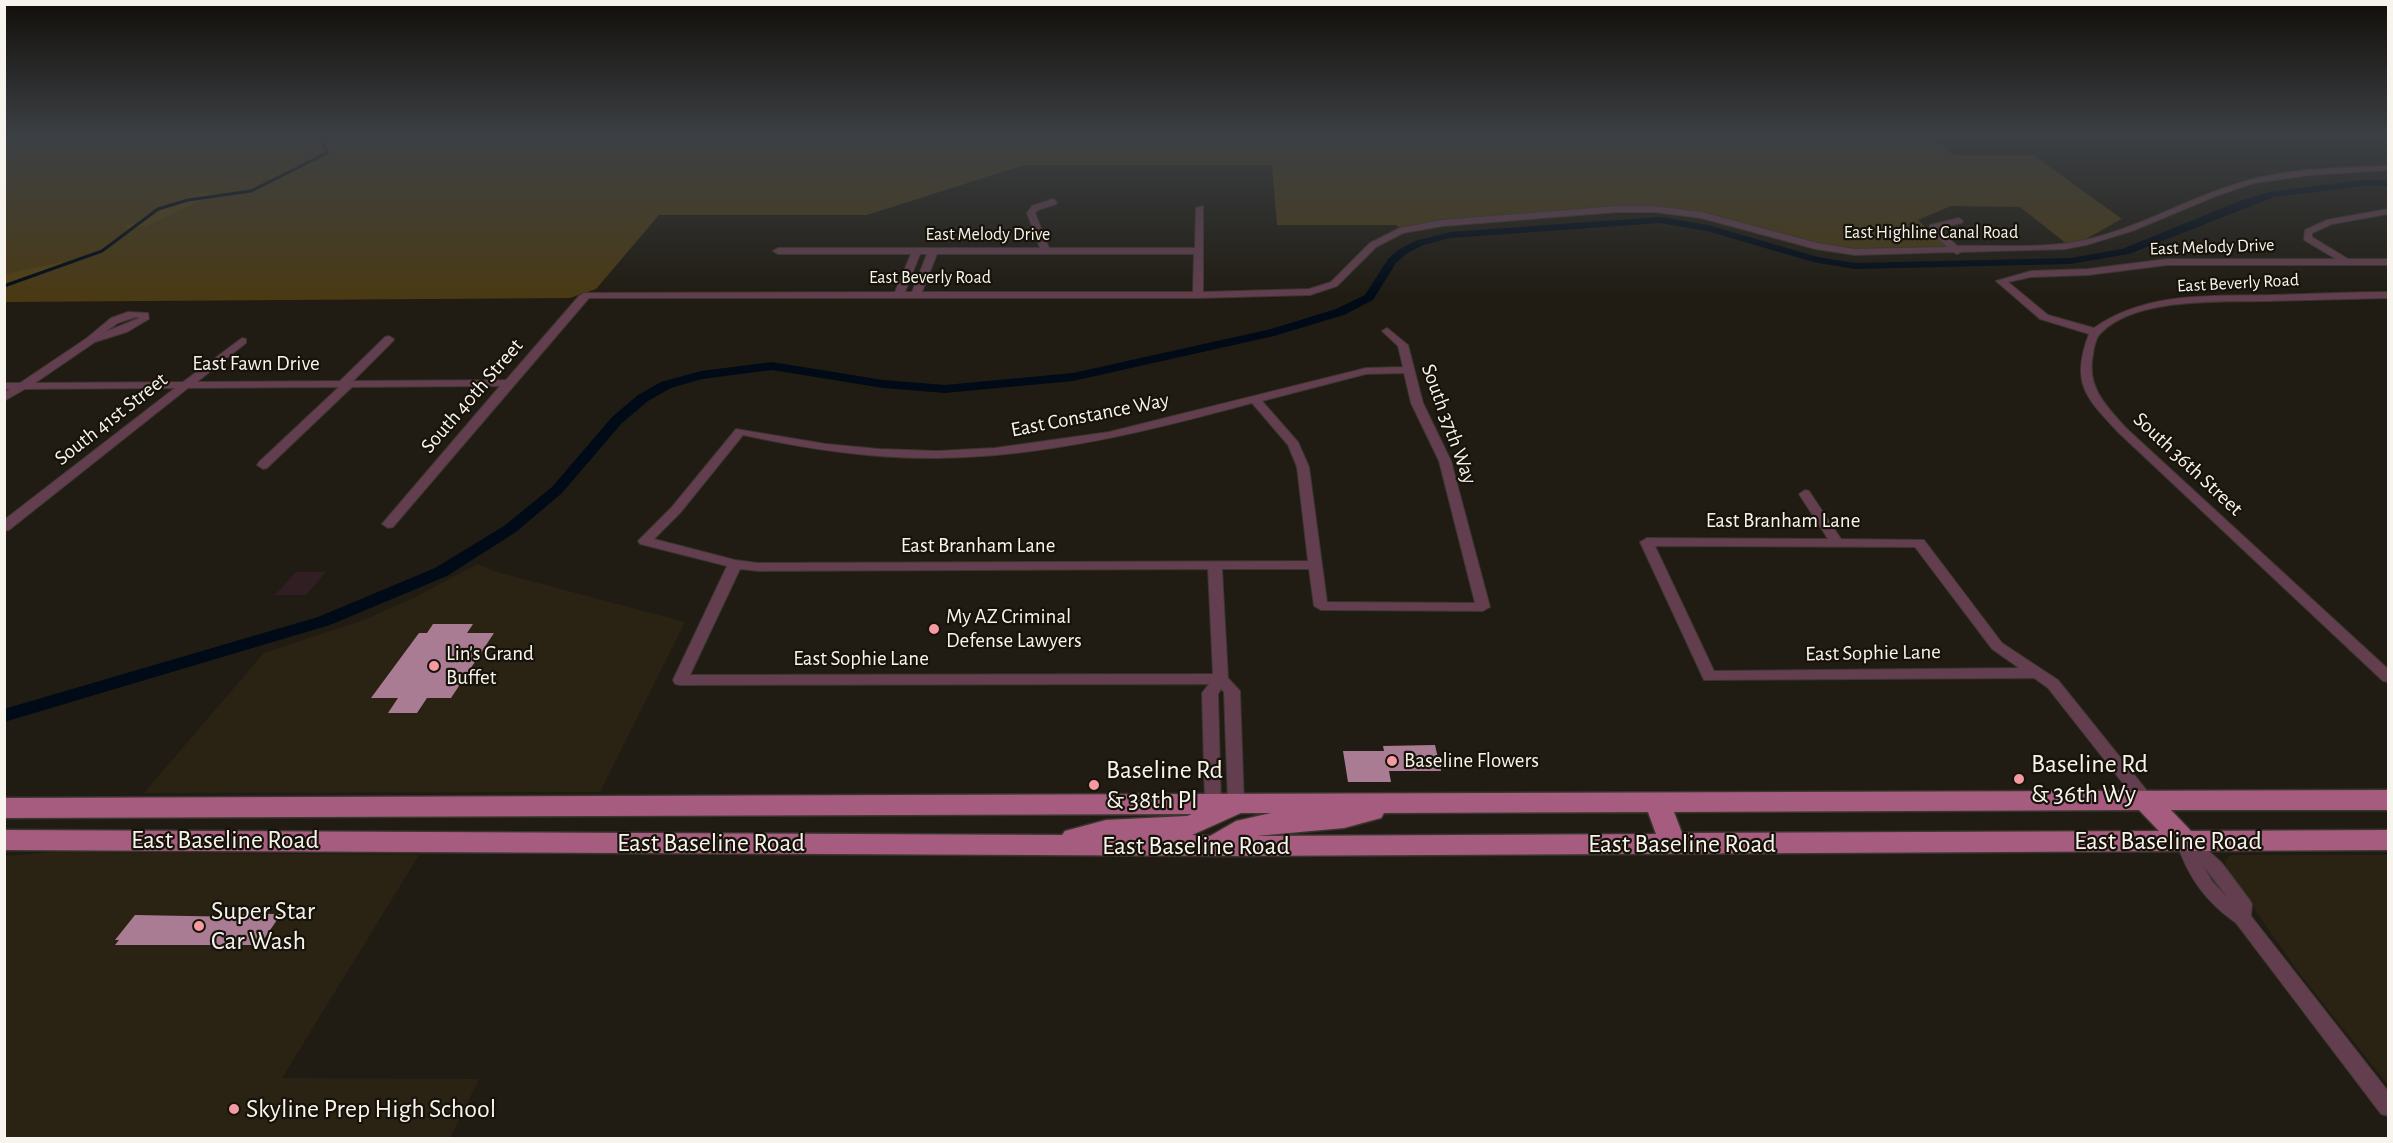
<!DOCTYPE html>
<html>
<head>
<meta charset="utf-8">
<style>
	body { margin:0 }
	#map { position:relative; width:2393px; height:1143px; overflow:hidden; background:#201c13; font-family:"Alegreya Sans",sans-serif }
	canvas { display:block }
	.frame { position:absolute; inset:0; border:6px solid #f7f4ed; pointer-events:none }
</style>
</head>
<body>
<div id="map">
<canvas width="2393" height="1143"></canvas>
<div class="frame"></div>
</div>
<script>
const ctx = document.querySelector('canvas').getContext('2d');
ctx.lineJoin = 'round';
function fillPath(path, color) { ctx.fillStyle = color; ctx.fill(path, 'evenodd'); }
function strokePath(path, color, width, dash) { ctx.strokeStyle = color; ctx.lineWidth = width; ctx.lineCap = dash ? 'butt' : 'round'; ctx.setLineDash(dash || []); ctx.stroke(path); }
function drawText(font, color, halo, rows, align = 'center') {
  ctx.font = font + ' "Alegreya Sans",sans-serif'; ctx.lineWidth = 4.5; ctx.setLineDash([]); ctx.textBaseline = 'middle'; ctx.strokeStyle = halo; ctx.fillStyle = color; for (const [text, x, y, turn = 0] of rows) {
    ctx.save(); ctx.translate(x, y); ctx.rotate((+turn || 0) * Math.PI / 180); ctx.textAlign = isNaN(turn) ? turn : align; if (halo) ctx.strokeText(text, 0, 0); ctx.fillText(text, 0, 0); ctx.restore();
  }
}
fillPath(new Path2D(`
	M477 564 497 572 685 622 600 792 144 793 264 653 361 621 416 597Z
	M53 852 419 855 282 1078 479 1079 450 1138H5V856Z
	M2231 855H2388V1085L2299 973 2227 870 2225 860Z`), '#2a2314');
fillPath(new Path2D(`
	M296 572H326L306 595H275Z`), '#301e23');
fillPath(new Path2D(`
	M5 137H1931L1954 155H2033L2122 219C2101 229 2091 240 2067 244L2020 207 1951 206 1918 220 1949 249 1861 251 1818 245 1708 214 1667 207H1639L1401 229 1396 225H1277L1272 165H1024L867 215H659L596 289 570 298 5 302Z`), '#4a3a14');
fillPath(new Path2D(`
	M200 192 209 193 210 196 147 226 126 229V225L146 221 161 210Z
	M63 262 60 266 5 283V274Z`), '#534115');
strokePath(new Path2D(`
	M4 286 102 251 158 209 188 200 251 191 327 153 322 141 331 137`), '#000b17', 3);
fillPath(new Path2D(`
	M2363 180H2388V186H2363L2274 197 2129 254 2070 264 1855 269 1813 262 1707 231 1660 223 1450 238 1423 245 1406 254 1396 263 1373 300 1344 315 1274 336 1073 381 945 393 883 388 772 370 702 379 671 388 648 401 622 423 562 493 516 532 447 576 330 625 4 722V709L318 617 435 568 504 526 552 487 612 417 638 395 661 382 701 371 772 362 883 380 945 385 1073 373 1271 329 1336 309 1365 295 1388 259 1398 250 1415 241 1450 232 1660 217 1708 225 1818 257 1855 263 2070 258 2122 249 2240 201 2269 192Z`), '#000b17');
fillPath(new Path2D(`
	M433 624H473L467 633H494L451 698H427L417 713H388L398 698H371L419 633H427Z
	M1435 745 1441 771H1389L1391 782H1348L1343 751H1384L1383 746Z
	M244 914H281L260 945H115L119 940H115L135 915 241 917Z`), '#aa7c93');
const street = new Path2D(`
	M2388 166V170L2310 175 2254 183 2216 196 2132 231 2086 245 2065 249 1961 252 1957 254 1953 252 1855 255 1816 249 1701 218 1655 212H1617L1443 226 1403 233 1376 247 1337 286 1310 295 1198 298H589L393 527 388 528 382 524 500 386 352 387 267 468 263 469 257 465 259 462 339 387 188 388 9 530 4 531V520L175 388 25 389 4 401V393L10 389H4V383H20L87 338 111 318 128 312 148 313 149 319 127 332 95 342 35 383 183 382 242 338 246 339V343L197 382 340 381 385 337 389 336 394 339 393 341 353 381 506 380 579 296 584 293 895 292 911 254H778L773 251 778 248H1040L1027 213 1032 206 1053 199 1057 202 1056 204 1038 210 1035 213 1049 248H1195L1196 208 1203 206V292L1309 289 1331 282 1370 243 1400 228 1443 220 1617 206H1655L1702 212 1817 243 1855 249 1947 247 1930 231V225L1959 218 1963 221 1962 223 1938 228 1957 246C1999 245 2044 249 2085 240 2135 229 2181 202 2230 186 2281 168 2335 168 2388 166ZM920 254H927L912 292H905ZM937 254H1194L1193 292H922ZM136 317 139 318 105 332 118 323Z
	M2388 209V214L2332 224 2312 233V237L2348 259H2388V265H2167L2088 275 2031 277 2008 282 2048 315 2094 328C2147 291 2212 296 2274 295 2312 294 2350 292 2388 292V298C2348 299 2308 300 2269 301 2223 302 2135 297 2101 333 2096 337 2094 347 2093 354 2086 387 2106 406 2127 429L2388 669V682L2383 681 2119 433C2086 398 2070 383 2089 334L2040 319 1996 281 2031 271 2088 269 2167 259H2336L2304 240 2305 230 2327 220Z
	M1387 328 1408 345 1423 403 1451 461 1490 607 1483 611 1321 610 1314 606 1309 569H1222L1228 678 1240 691 1244 804 1242 808 1236 810 1230 808 1228 804 1224 692 1221 689 1218 694 1221 804 1219 808 1213 810 1207 808 1205 804 1202 693 1209 684 680 685 675 684 673 680 727 566 640 544 638 541 672 507 736 429 826 444 879 449 937 451 995 448 1109 432 1366 368 1403 367 1398 346 1382 331ZM1404 373 1411 403 1439 461 1475 603 1327 602 1309 467 1298 442 1262 401 1366 374ZM1252 403 1288 445 1297 467 1308 561 758 563 735 560 654 539 680 513 743 435C807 449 872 459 938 458 1044 457 1149 431 1252 403ZM740 569 758 571 1208 569 1213 674 690 675Z
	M1805 490 1809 491 1841 539 1924 540 2002 643 2058 680 2152 797 2154 801 2152 805 2146 807 2140 805 2048 688 2034 678 1704 680 1640 542 1647 538 1828 539 1799 494ZM1655 546 1915 547 1992 649 2019 668 1714 671Z
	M2186 834 2192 836 2222 863 2249 899 2252 904 2251 916 2388 1091V1116L2381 1114 2236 923C2205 901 2188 877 2176 841L2179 836ZM2204 867 2228 898 2212 881Z`);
const primary = new Path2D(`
	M2388 790V810H2171L2191 831 2388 830V850L1237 856 4 850V830L1062 835 1065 831 1106 820 1187 816 1192 814 4 818V798ZM2139 810 2159 831 1682 833 1674 812ZM1648 812 1656 834 1256 836 1344 828 1381 818 1384 813ZM1241 813H1271L1236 821 1210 836 1192 835Z`);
strokePath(street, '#3a362d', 2);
strokePath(primary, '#3a362d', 3);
fillPath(street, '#623e4e');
fillPath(primary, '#a65c7f');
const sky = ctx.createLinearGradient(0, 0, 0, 297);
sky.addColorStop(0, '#120f0a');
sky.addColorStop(0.46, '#3c4044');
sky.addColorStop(1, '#3c404400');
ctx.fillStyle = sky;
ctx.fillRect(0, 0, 2393, 297);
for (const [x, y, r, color] of [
	[934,629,6,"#f49aa0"],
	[434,666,6,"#f49aa0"],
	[1392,761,6,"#f49aa0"],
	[2019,779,6,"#f49aa0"],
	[1094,785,6,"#f49aa0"],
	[199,926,6,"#f49aa0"],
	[234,1109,6,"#f49aa0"]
]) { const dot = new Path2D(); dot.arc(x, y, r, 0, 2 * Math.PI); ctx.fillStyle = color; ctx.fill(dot); strokePath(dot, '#17130a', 2); }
drawText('18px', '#f7f4ed', '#17130a', [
	["East Highline Canal Road",1931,233],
	["East Melody Drive",988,235],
	["East Melody Drive",2212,247,-2],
	["East Beverly Road",930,278],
	["East Beverly Road",2238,283,-3]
]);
drawText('21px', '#f7f4ed', '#17130a', [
	["East Fawn Drive",256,364],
	["South 40th Street",472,396,-49],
	["East Constance Way",1090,415,-11],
	["South 41st Street",111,419,-38],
	["South 37th Way",1449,424,70],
	["South 36th Street",2188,464,43],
	["East Branham Lane",1783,521],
	["East Branham Lane",978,546],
	["East Sophie Lane",1873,653,-1],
	["East Sophie Lane",861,659]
]);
drawText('21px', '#f7f4ed', '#17130a', [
	["My AZ Criminal",946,617],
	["Defense Lawyers",946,641],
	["Lin's Grand",446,654],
	["Buffet",446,678],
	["Baseline Flowers",1404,761]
], 'left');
drawText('26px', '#f7f4ed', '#17130a', [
	["Baseline Rd",2031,764],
	["& 36th Wy",2031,794],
	["Baseline Rd",1106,770],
	["& 38th Pl",1106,800],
	["Super Star",211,911],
	["Car Wash",211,941],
	["Skyline Prep High School",246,1109]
], 'left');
drawText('26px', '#f7f4ed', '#17130a', [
	["East Baseline Road",225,840],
	["East Baseline Road",2168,841],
	["East Baseline Road",711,843],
	["East Baseline Road",1682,844],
	["East Baseline Road",1196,846]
]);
</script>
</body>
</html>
